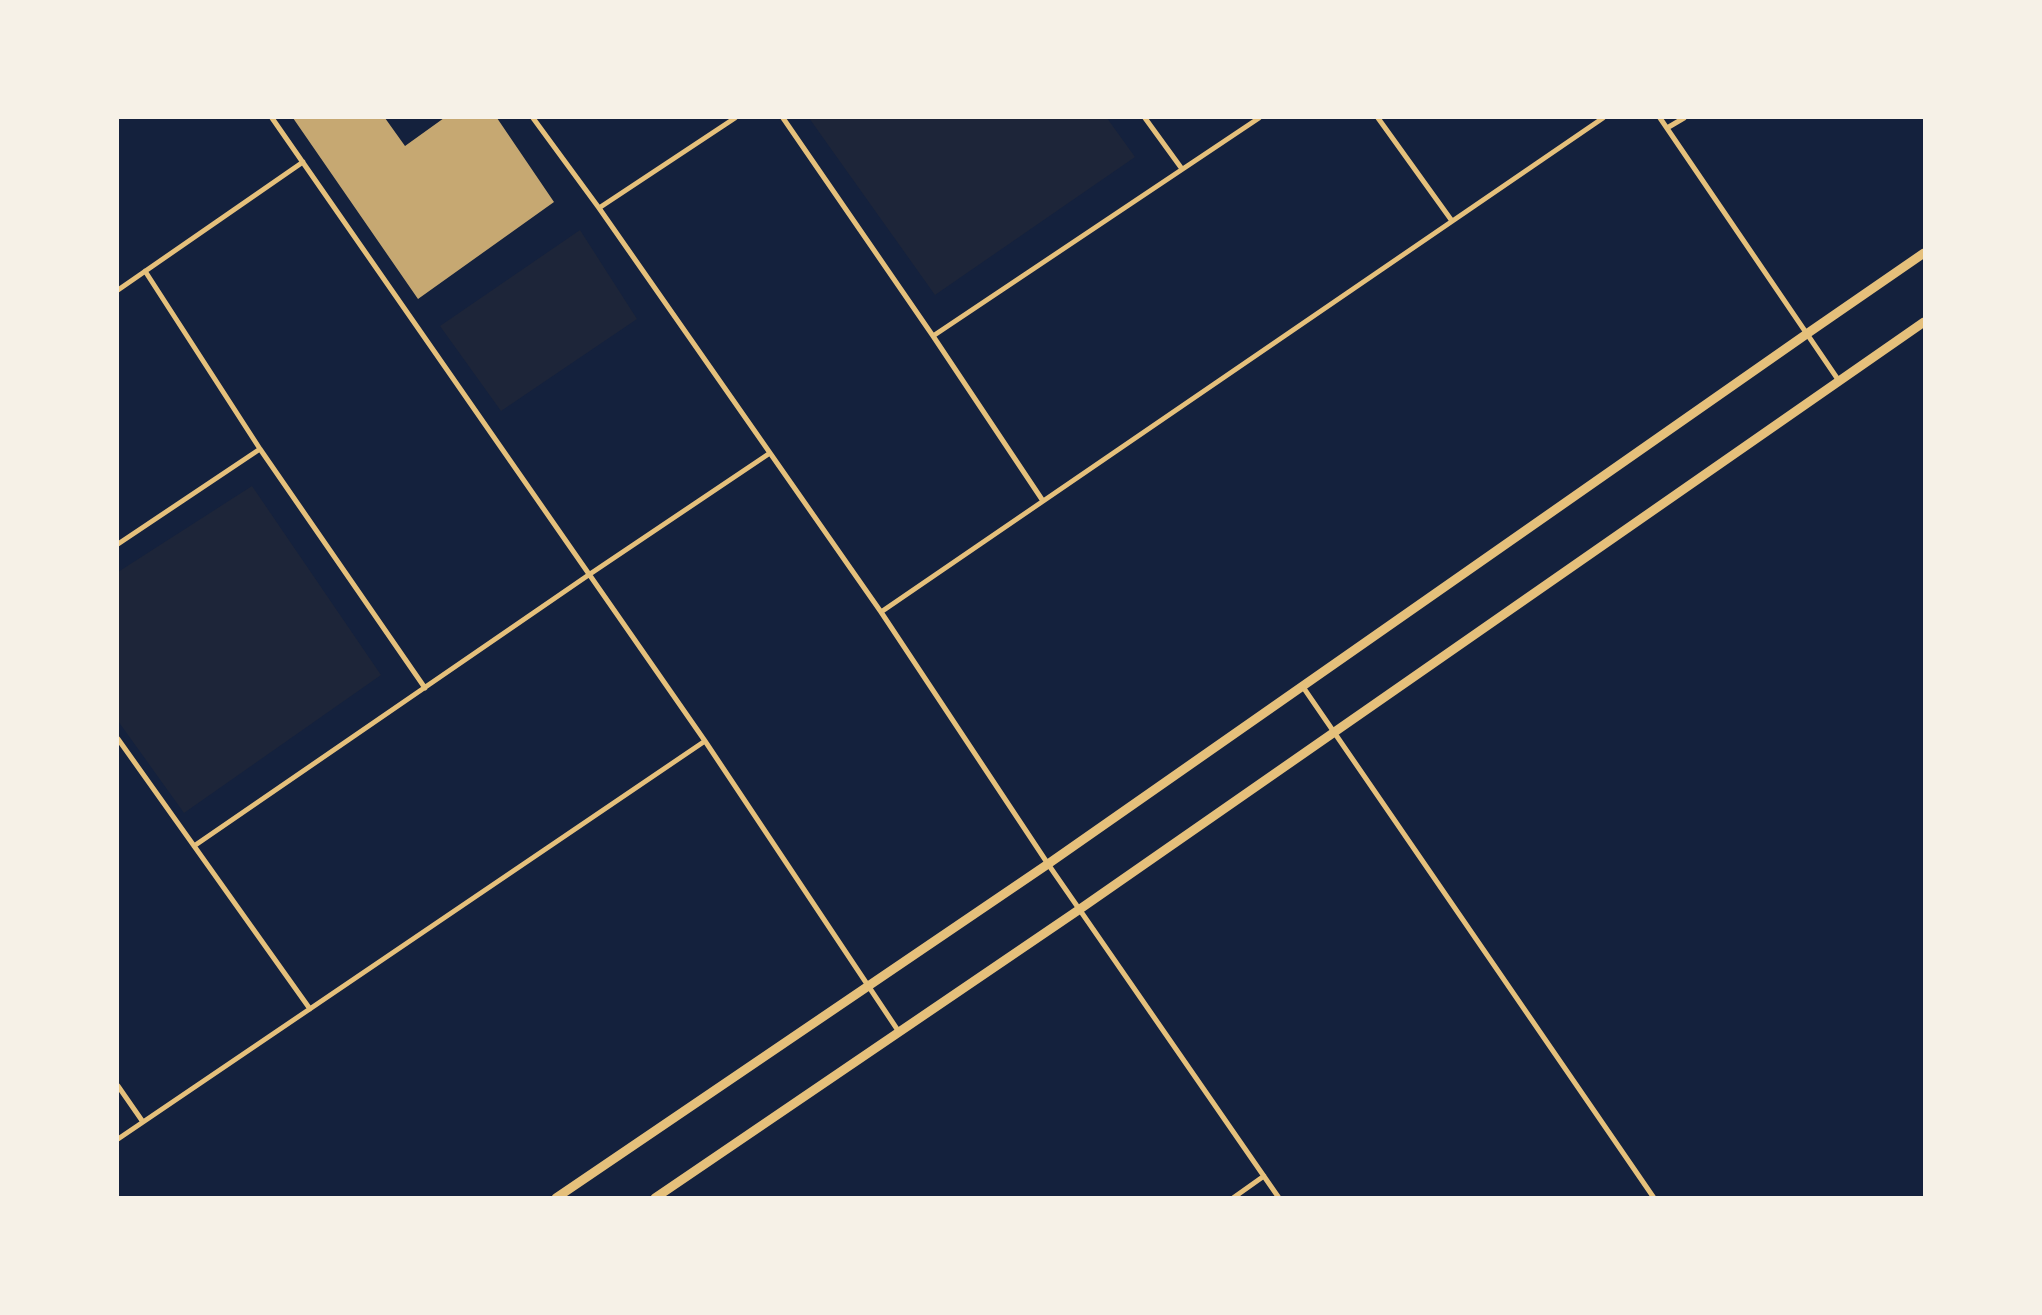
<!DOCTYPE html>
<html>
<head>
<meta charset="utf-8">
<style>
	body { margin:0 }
	#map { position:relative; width:2042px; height:1315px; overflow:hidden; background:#14213d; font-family:"Exo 2",sans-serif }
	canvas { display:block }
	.frame { position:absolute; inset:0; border:119px solid #f6f1e7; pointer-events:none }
</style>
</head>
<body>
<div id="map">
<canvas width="2042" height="1315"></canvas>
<div class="frame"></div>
</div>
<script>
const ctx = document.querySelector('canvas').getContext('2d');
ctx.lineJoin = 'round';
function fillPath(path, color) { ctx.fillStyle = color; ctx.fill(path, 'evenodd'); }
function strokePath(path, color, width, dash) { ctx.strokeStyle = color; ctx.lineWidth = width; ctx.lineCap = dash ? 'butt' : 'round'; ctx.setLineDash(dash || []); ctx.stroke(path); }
fillPath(new Path2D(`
	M809 118H1107L1135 157 935 295Z
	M580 230 637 319 501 411 440 326Z
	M252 486 381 675 184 813 118 721V572Z`), '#1d2539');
fillPath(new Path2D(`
	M293 118H385L405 146 444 118H497L554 202 418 299Z`), '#c6a872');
strokePath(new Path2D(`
	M272 118 705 741 899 1032
	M533 118 599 208 881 612 1048 864 1279 1198
	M783 118 933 336 1259 118
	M1145 118 1182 169
	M1378 118 1452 221
	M1660 118 1839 381
	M1667 128 1684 118
	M599 208 735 118
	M145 271 260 449
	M118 290 303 162
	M933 336 1043 501
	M118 544 260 449 425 688
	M881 612 1603 118
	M1303 687 1654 1198
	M118 739 310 1009
	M194 846 590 574 770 453
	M118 1086 143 1122
	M118 1139 705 741
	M1233 1198 1264 1176`), '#e5c07b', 5);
strokePath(new Path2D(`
	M556 1198 1048 864 1808 333 1924 253
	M655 1198 1080 909 1924 322`), '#e5c07b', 9);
</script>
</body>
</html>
